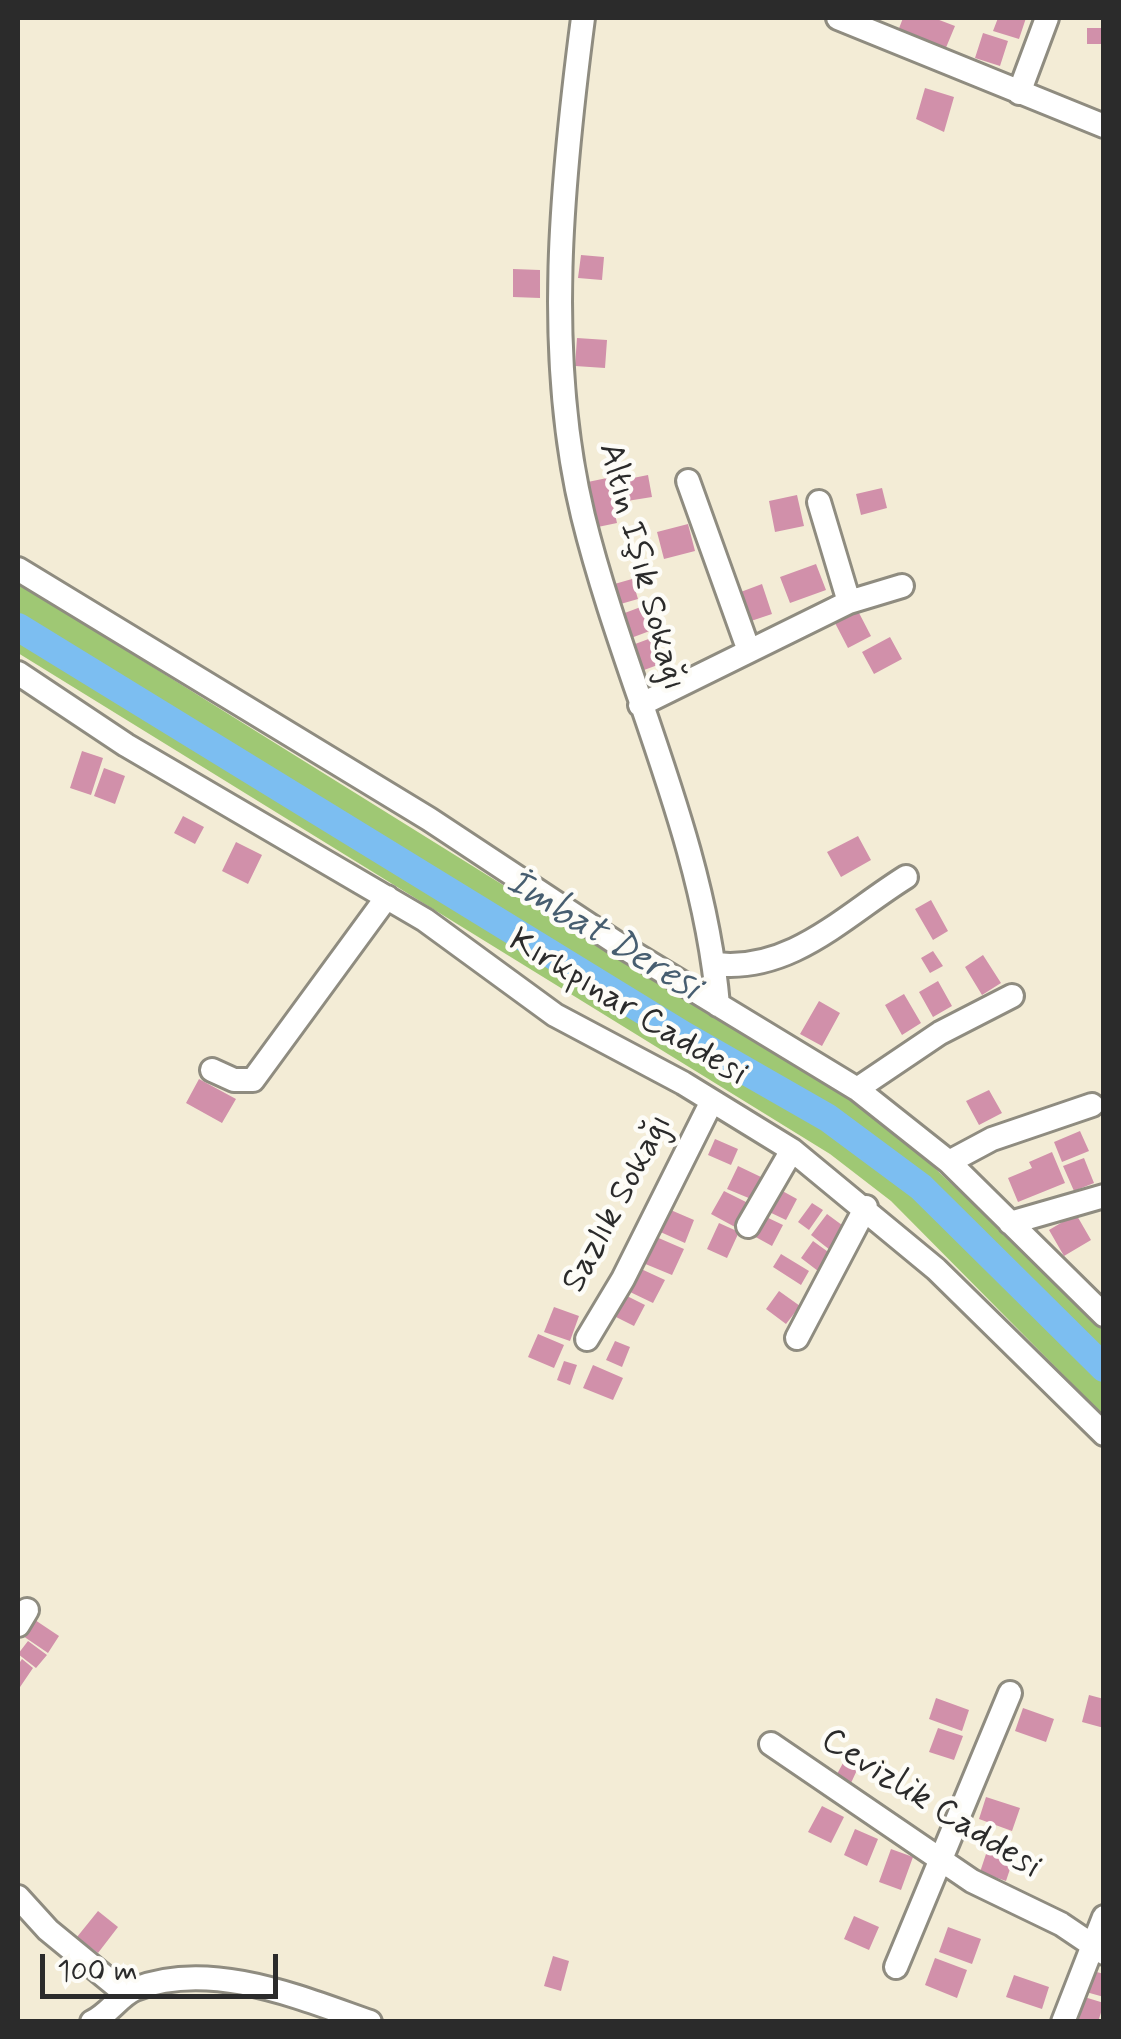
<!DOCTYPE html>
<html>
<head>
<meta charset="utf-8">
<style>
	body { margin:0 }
	#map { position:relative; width:1121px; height:2039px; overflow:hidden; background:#f3ecd6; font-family:Mynerve,sans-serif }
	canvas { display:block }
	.frame { position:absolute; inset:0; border:20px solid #2b2b2b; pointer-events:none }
	.scale { position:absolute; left:40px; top:1954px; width:238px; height:45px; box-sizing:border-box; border:5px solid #2b2b2b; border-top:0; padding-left:12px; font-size:30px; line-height:35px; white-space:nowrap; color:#2b2b2b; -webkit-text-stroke:8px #fdfcf7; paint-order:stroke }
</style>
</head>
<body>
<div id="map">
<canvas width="1121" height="2039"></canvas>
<div class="frame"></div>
<div class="scale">100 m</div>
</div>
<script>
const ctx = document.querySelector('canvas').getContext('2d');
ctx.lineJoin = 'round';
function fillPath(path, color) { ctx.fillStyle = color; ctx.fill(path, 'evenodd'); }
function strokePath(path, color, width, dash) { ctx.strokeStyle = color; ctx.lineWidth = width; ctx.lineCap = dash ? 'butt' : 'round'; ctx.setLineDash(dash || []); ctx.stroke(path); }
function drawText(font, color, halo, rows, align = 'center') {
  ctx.font = font + ' Mynerve,sans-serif'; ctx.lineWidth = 9; ctx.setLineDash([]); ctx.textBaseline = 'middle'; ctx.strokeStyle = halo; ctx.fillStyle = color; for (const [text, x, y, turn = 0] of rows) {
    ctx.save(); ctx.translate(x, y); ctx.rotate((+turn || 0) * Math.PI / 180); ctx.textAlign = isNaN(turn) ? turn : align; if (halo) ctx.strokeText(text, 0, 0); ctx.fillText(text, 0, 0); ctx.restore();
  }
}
fillPath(new Path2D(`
	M18 583 601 946 850 1095 926 1160 1103 1326V1415L891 1201 830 1154 18 653Z`), '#9fc874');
strokePath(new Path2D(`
	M18 627 683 1035 828 1118 921 1187 1104 1368`), '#7cbef1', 28);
fillPath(new Path2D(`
	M903 18H934L955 26 945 50 898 31Z
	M998 18H1026L1019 39 993 31Z
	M1087 28H1104V44H1087Z
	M983 33 1008 41 1000 66 975 58Z
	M925 88 954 97 944 132 916 119Z
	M581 255 604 257 602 280 578 278Z
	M513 269 540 270V298L513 297Z
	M577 338 607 340 605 368 575 366Z
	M648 475 652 497 627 501 623 480Z
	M607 478 617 523 593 528 583 483Z
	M882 488 887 508 861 515 856 494Z
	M797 495 804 526 775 532 769 501Z
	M688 524 695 551 664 559 657 532Z
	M816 564 826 590 790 603 780 577Z
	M632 579 638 599 617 605 611 585Z
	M762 584 772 614 748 622 738 593Z
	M646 605 655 629 631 638 622 614Z
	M858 611 871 636 848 648 835 623Z
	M654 637 663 663 636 673 627 647Z
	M890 637 902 659 874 674 862 652Z
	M82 751 103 758 91 795 70 788Z
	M104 768 125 776 115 804 94 796Z
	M183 816 204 827 195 844 174 833Z
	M858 836 871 860 841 877 827 852Z
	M236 842 262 855 248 884 222 871Z
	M931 900 948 931 933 940 915 909Z
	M933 951 943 966 930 973 921 958Z
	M983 955 1001 983 982 995 965 967Z
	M938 981 952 1006 933 1017 919 992Z
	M904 994 921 1023 902 1035 885 1005Z
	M819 1001 840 1013 822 1046 800 1034Z
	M199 1079 236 1099 222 1123 186 1103Z
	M989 1090 1002 1113 979 1125 966 1101Z
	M1080 1131 1089 1151 1062 1162 1054 1142Z
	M715 1139 738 1149 731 1165 708 1155Z
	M1052 1152 1065 1183 1018 1202 1008 1178 1032 1168 1029 1162Z
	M1084 1158 1094 1183 1074 1191 1063 1166Z
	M738 1166 761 1177 751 1199 727 1189Z
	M777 1188 797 1199 786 1220 765 1210Z
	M724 1191 748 1203 735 1227 711 1214Z
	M812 1203 823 1210 809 1230 798 1222Z
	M666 1208 694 1220 685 1243 656 1230Z
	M827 1214 846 1228 830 1250 811 1235Z
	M1076 1214 1091 1240 1064 1256 1049 1230Z
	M762 1215 783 1225 772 1246 752 1235Z
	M719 1223 739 1232 727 1258 707 1249Z
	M654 1236 684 1249 672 1275 643 1263Z
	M813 1241 831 1254 818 1271 801 1258Z
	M781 1254 809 1271 801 1285 773 1267Z
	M639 1268 665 1280 653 1303 628 1291Z
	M779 1291 800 1306 786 1324 766 1309Z
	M621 1293 645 1305 634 1326 610 1314Z
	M554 1307 579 1316 570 1341 544 1332Z
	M538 1334 564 1345 554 1368 528 1357Z
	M615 1341 630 1347 622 1367 606 1360Z
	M564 1361 577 1365 570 1385 557 1380Z
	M593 1365 623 1378 613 1400 583 1388Z
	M35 1620 59 1636 48 1653 23 1636Z
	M28 1641 47 1655 36 1668 18 1654Z
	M22 1659 33 1668 18 1690V1665Z
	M1089 1695 1104 1699V1728L1082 1722Z
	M936 1698 969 1710 962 1731 929 1719Z
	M1023 1708 1054 1719 1046 1742 1015 1731Z
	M938 1728 963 1736 954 1760 929 1752Z
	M843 1763 857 1770 851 1783 836 1776Z
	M986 1797 1020 1808 1012 1831 979 1819Z
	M822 1806 844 1817 831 1843 808 1832Z
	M855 1829 878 1839 867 1866 844 1855Z
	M988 1848 1014 1857 1006 1881 980 1872Z
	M891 1849 913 1857 901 1890 879 1882Z
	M98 1911 118 1927 98 1953 77 1937Z
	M854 1916 879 1927 869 1950 844 1939Z
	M948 1927 981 1939 972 1964 939 1952Z
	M553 1956 569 1961 561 1991 544 1986Z
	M935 1958 967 1970 957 1998 925 1985Z
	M1093 1971 1104 1974V1997L1086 1992Z
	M1014 1975 1049 1987 1042 2009 1006 1997Z
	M1081 1996 1104 2003 1098 2022 1073 2020Z`), '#d190aa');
const minor = new Path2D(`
	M583 18C562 179 544 355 583 516 623 679 704 837 718 1005
	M838 18 1104 126
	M1019 93 1047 18
	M688 481 749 651
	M819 502 849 602
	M18 569 429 819 615 942 857 1089 949 1162 1104 1315
	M18 673 126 745 425 920 555 1015 683 1083 792 1150 936 1269 1104 1434
	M640 705 849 602 902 586
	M715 964C791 973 845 915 906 877
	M212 1070 234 1080H253L387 897
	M857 1089 940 1033 1012 996
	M949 1162 992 1139 1092 1105
	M1010 1223 1104 1196
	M748 1226 792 1150
	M797 1338 866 1207
	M587 1339 623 1279 712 1101
	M18 1625 27 1610
	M771 1744 972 1881 1061 1924 1104 1953
	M18 1897 48 1930 126 1994
	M896 1967 1010 1693
	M92 2022C109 2014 119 1996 135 1989 210 1959 301 1998 370 2022
	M1063 2022 1104 1917`);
strokePath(minor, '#8f8c80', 28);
strokePath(minor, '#fff', 22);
drawText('35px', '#2b2b2b', '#fdfcf7', [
	["Altın Işık Sokağı",640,567,75],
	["Kırkpınar Caddesi",627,1009,31],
	["Sazlık Sokağı",619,1204,-62],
	["Cevizlik Caddesi",930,1805,32]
]);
drawText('italic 38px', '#475e70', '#fdfcf7', [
	["İmbat Deresi",602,937,31]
]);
</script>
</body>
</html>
